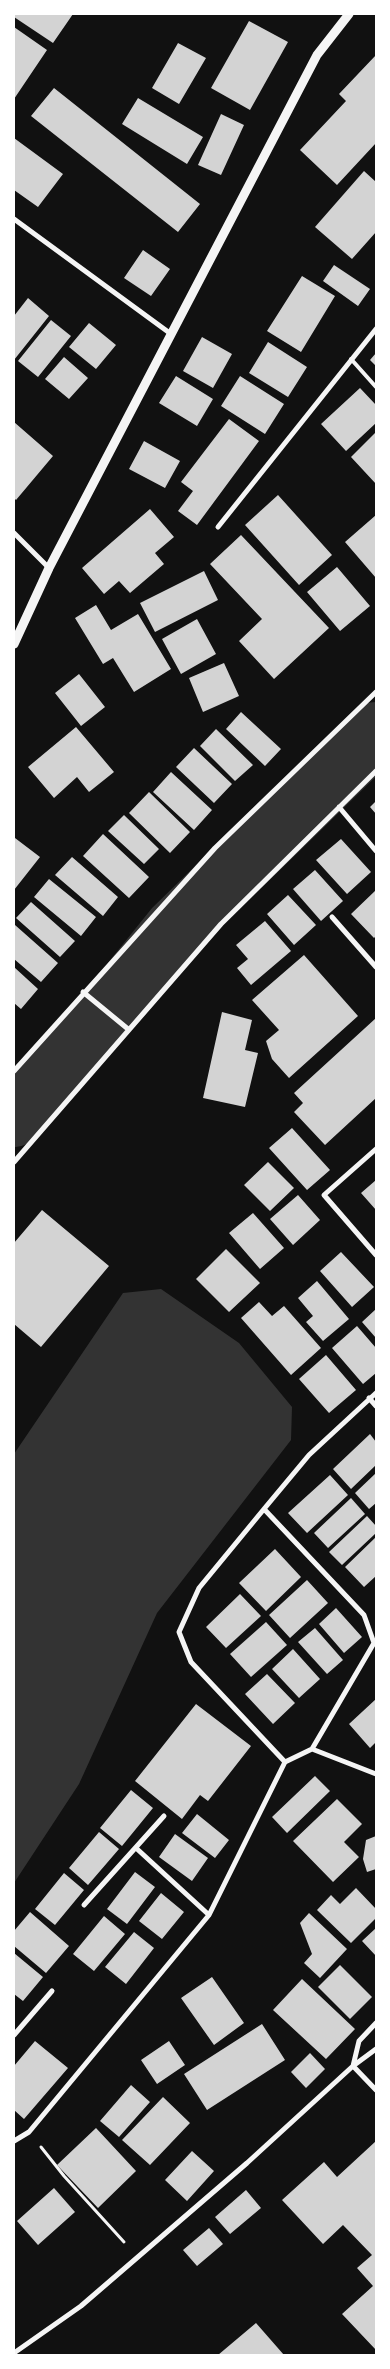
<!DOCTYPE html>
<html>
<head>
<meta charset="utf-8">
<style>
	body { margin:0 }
	#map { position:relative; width:390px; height:2369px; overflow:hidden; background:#111; font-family:Figtree,sans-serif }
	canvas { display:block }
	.frame { position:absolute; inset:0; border:15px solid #fff; pointer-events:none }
</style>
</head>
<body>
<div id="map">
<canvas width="390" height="2369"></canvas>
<div class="frame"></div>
</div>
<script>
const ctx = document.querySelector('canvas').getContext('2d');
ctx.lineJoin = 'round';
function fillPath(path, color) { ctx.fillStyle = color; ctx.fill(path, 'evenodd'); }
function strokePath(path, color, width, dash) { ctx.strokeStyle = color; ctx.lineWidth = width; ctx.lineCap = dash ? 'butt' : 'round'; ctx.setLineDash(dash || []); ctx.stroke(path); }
fillPath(new Path2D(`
	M161 1289 239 1343 292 1407 291 1440 157 1613 79 1784 14 1883V1454L123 1293Z`), '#333');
strokePath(new Path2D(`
	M14 1116 130 985 175 929 376 733`), '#333', 62);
fillPath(new Path2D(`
	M15 14H73L53 43 14 17Z
	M249 21 288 42 250 110 211 88Z
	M14 27 47 50 14 99Z
	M178 43 206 58 179 104 152 88Z
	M376 55V143L337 185 300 150 346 101 339 94Z
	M54 88 200 204 178 232 31 116Z
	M138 98 203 137 187 164 122 124Z
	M221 114 244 125 221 175 198 165Z
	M14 138 63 174 38 207 14 190Z
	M364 171 376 182V232L352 259 315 227Z
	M143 250 170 269 151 296 124 278Z
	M334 265 370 289 358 306 323 281Z
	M302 276 335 296 301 352 267 331Z
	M28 298 49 316 14 360V316Z
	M51 320 71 336 38 377 18 361Z
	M89 323 116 345 96 369 69 347Z
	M202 337 232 354 213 388 183 371Z
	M268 342 307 367 288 397 249 373Z
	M376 353V366L370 360Z
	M64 357 88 378 69 399 45 379Z
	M176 376 213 399 197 426 159 403Z
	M240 376 284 404 265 434 221 406Z
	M360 388 376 405V423L346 451 321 424Z
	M229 419 259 441 197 525 178 511 193 491 181 482Z
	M14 422 53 456 16 500 14 498Z
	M376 432V484L351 457Z
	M144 441 180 461 165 488 129 469Z
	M278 495 332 555 299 585 245 525Z
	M150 509 174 537 155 553 164 564 130 593 119 581 104 594 82 568Z
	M376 515V578L345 542Z
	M241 535 329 628 274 679 239 641 262 619 210 564Z
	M337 567 370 606 340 631 307 592Z
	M204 571 218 600 155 632 140 603Z
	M96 605 111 630 138 614 171 669 134 692 113 658 103 664 75 618Z
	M197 619 216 654 181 674 162 639Z
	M224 663 239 696 203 712 189 678Z
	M79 674 105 707 81 726 55 693Z
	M241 712 281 749 265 766 226 729Z
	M76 727 114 772 89 792 77 777 54 798 28 767Z
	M216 729 253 765 235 781 200 746Z
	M194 748 232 784 214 803 176 767Z
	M171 772 212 810 194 830 153 792Z
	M149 792 190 832 170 853 129 813Z
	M376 801V814L370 807Z
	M124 815 159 849 144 864 108 831Z
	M103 834 149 877 129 898 83 856Z
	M15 838 40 857 14 890V840Z
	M341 839 371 872 347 894 316 860Z
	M72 857 118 897 103 916 55 875Z
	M315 870 343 901 321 921 293 889Z
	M49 879 96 917 81 936 34 897Z
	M376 890V936L374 938 351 914Z
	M288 895 316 925 294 945 267 914Z
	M31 902 75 941 60 957 16 918Z
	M265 921 291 951 251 985 237 968 248 959 236 945Z
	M15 925 58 963 41 982 14 959Z
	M304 955 358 1016 289 1078 272 1059 266 1041 279 1030 252 1000Z
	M14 967 38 989 21 1009 14 1003Z
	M222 1012 252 1020 245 1050 258 1053 245 1107 203 1098Z
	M376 1018V1098L325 1145 294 1112 303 1103 294 1093Z
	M292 1128 330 1170 307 1190 269 1148Z
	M268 1162 294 1188 270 1211 244 1185Z
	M376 1180V1210L361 1193Z
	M298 1195 320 1220 293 1245 270 1219Z
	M42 1210 109 1266 41 1347 14 1324V1243Z
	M253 1213 284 1248 260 1269 229 1233Z
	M226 1249 260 1283 229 1312 196 1279Z
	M341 1252 374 1287 352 1307 320 1271Z
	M317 1281 349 1319 323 1341 306 1322 313 1316 298 1298Z
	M259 1302 272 1316 284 1306 321 1348 291 1375 241 1318Z
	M376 1309V1338L362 1322Z
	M357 1326 376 1348V1373L363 1384 332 1348Z
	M326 1355 356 1390 329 1413 299 1379Z
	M370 1434 376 1442V1465L351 1489 333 1469Z
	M376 1473V1503L369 1509 355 1493Z
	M330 1475 348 1495 307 1533 288 1513Z
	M351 1498 365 1514 328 1548 314 1533Z
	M367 1516 376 1526V1533L342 1565 329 1552Z
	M376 1537V1576L364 1587 345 1567Z
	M275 1549 301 1577 266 1611 239 1583Z
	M307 1580 328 1603 290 1638 269 1615Z
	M240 1594 261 1616 226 1648 206 1627Z
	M336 1608 362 1637 344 1653 319 1624Z
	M266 1622 287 1645 251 1677 230 1654Z
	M315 1628 343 1660 327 1674 298 1642Z
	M293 1649 320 1679 299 1698 272 1669Z
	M267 1674 295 1703 273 1724 245 1694Z
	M376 1699V1742L370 1748 349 1724Z
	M196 1704 251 1746 208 1801 200 1795 182 1819 135 1781Z
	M315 1776 330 1791 287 1833 272 1817Z
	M131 1790 153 1808 122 1846 100 1828Z
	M337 1799 362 1824 344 1842 359 1857 333 1882 293 1841Z
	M197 1814 229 1840 215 1858 182 1833Z
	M99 1832 119 1849 88 1885 69 1868Z
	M175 1834 208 1858 192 1881 159 1857Z
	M376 1836V1869L367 1872 363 1859 366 1840Z
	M135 1872 155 1887 127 1924 107 1909Z
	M64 1873 84 1890 55 1925 35 1909Z
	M356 1888 376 1909V1918L351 1943 317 1910 331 1895 340 1904Z
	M161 1893 184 1912 162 1939 139 1921Z
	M30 1912 69 1946 46 1973 14 1946V1931Z
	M309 1913 347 1949 320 1978 304 1963 312 1954 300 1923Z
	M104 1916 125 1934 94 1971 73 1954Z
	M376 1928V1956L362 1941Z
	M134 1932 154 1948 126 1984 105 1967Z
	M14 1953 43 1977 23 2001 14 1994Z
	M340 1965 372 1997 350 2019 318 1987Z
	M212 1977 244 2023 214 2045 181 1998Z
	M302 1979 355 2029 326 2059 273 2010Z
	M262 2024 285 2060 207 2110 184 2074Z
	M35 2041 68 2068 24 2119 14 2110V2066Z
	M169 2041 185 2065 157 2084 141 2060Z
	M310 2053 325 2069 306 2088 291 2072Z
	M131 2085 150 2102 119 2137 100 2121Z
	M163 2097 190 2123 150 2165 122 2140Z
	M96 2128 136 2171 98 2208 57 2165Z
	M376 2141V2350L342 2314 373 2286 357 2268 372 2255 343 2225 323 2244 282 2200 324 2162 337 2177Z
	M192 2151 214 2171 187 2201 165 2180Z
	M54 2188 75 2212 38 2245 17 2221Z
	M246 2190 261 2208 230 2234 215 2217Z
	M209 2228 223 2244 197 2266 183 2250Z
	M256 2323 284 2355H218Z`), '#d3d3d3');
strokePath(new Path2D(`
	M41 2147 64 2176 124 2242`), '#f5f5f5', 3);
strokePath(new Path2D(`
	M351 359 376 387`), '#f5f5f5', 4);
strokePath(new Path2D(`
	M14 219 171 334
	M218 527 376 329
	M14 533 49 568
	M339 807 376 851
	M332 917 376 967
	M83 992 128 1029
	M14 1071 215 848 376 692
	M376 1149 324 1195 376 1255
	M14 1162 221 924 376 771
	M369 1398 376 1406
	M264 1509 364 1615 374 1643 312 1749 376 1774
	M285 1762 312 1749
	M136 1848 209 1915
	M84 1905 164 1816
	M376 2023 359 2041 353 2066 376 2090
	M14 2035 52 1991
	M14 2141 29 2132 209 1915 285 1762 191 1662 179 1632 199 1588 264 1509 309 1455 376 1393
	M14 2353 81 2306 247 2163 353 2066 376 2049`), '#f5f5f5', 5);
strokePath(new Path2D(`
	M14 644 49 568 317 55 349 14`), '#f5f5f5', 9);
</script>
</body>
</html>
